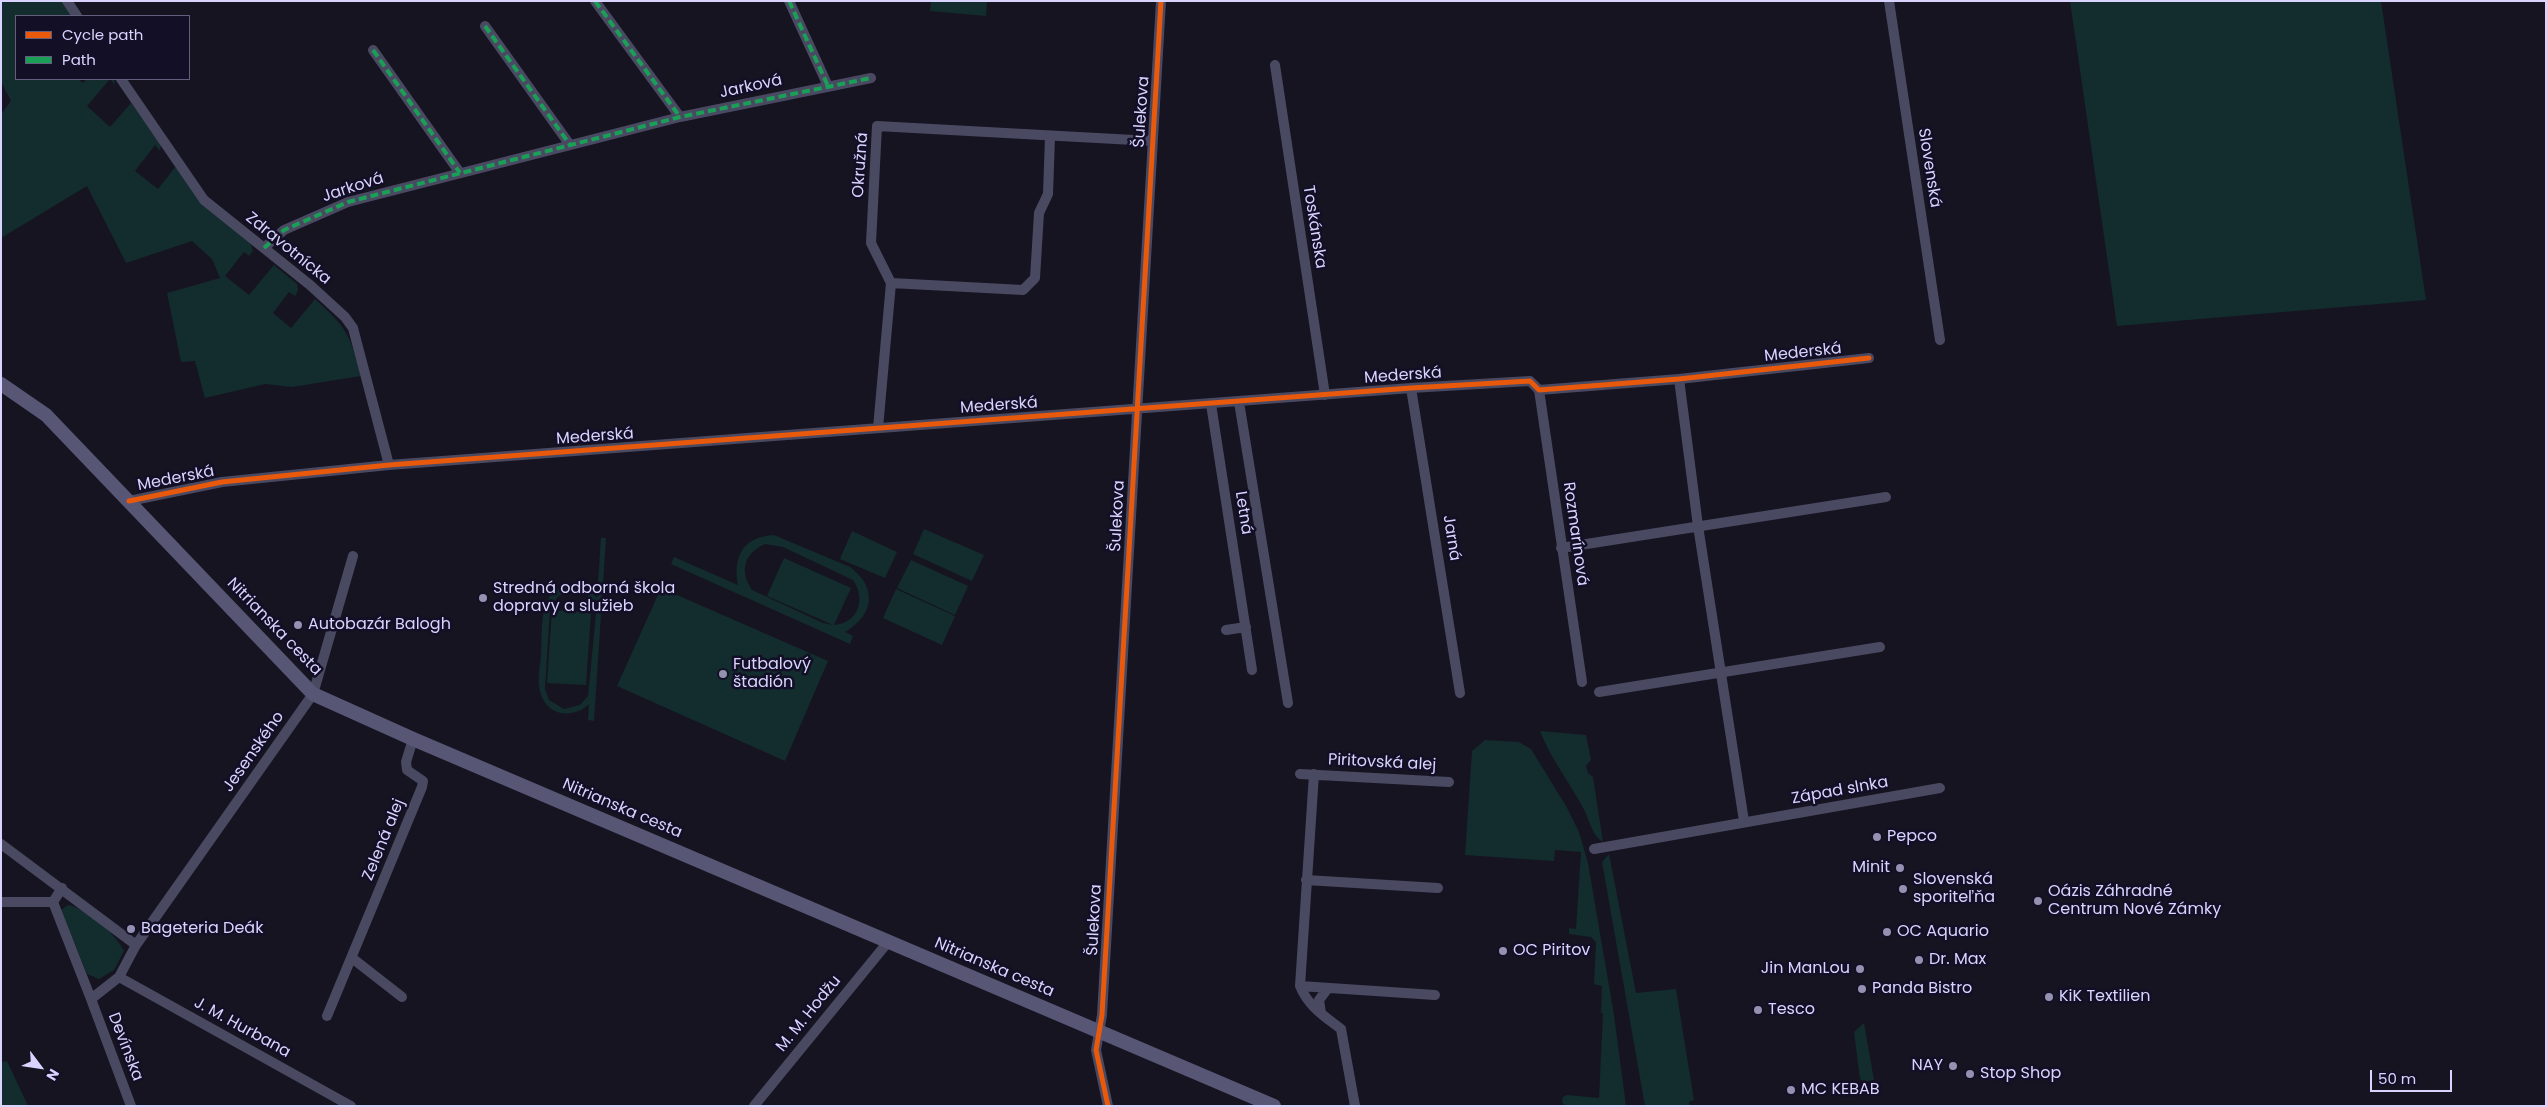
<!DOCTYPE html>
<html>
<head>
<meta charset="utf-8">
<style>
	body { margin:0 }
	#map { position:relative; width:2547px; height:1107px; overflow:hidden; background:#161421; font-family:Poppins,sans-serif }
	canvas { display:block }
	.frame { position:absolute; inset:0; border:2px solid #d9d4ff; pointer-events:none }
	.legend { position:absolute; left:15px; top:15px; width:175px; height:65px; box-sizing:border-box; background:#130f26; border:1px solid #625e7d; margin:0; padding:6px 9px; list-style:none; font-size:15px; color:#d9d4ff }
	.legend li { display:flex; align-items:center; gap:10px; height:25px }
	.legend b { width:25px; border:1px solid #625e7d }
	.north { position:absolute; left:15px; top:1042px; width:50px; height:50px; -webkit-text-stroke:4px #130f26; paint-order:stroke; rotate:121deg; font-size:14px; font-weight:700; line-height:20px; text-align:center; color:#d9d4ff }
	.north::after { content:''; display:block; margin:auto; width:18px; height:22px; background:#d9d4ff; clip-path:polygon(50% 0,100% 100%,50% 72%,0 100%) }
	.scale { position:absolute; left:2370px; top:1070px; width:82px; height:22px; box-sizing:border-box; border:2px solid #d9d4ff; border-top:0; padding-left:6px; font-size:15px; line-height:18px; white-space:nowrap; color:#d9d4ff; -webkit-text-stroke:4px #130f26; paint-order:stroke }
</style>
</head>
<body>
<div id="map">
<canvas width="2547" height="1107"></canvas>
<div class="frame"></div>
<ul class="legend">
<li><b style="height:6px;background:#e8590c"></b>Cycle path</li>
<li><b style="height:6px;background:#1a9f57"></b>Path</li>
</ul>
<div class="north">N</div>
<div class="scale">50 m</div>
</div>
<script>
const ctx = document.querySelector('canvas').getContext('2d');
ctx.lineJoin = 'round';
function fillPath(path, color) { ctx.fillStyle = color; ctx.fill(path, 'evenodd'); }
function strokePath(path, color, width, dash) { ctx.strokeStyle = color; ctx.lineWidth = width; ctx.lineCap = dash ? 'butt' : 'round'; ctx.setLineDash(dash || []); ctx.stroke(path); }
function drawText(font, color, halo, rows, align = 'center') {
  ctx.font = font + ' Poppins,sans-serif'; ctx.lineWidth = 5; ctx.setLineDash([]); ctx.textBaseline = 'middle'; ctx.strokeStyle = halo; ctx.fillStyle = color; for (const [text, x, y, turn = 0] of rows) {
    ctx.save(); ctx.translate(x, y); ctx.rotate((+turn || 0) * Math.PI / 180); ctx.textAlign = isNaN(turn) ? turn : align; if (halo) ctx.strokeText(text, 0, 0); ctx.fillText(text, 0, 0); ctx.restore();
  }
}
fillPath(new Path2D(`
	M6 1H62L72 16H16V79H78L83 83 87 79H114L115 85 110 79 87 106 110 127 131 103 161 145 160 151 155 145 135 171 158 189 176 166 200 201 251 244 253 251 249 256 244 252 225 276 249 295 274 265 297 284 298 290 295 296 289 292 273 313 291 328 315 299C347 328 350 334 361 376L292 387 265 384 205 398 195 361 181 362 167 293 220 278 212 259 192 241 126 263 87 186 1 238V114L11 101 1 82V3Z
	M931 1H987L986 16 930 11Z
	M2070 1H2381L2426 300 2117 326Z
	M924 529 984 555 972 581 913 554Z
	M852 531 897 552 885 578 840 559Z
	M774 535 850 567C878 588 874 615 845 632L853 636 850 644 671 564 674 557 738 585C733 557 742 537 774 535ZM765 544 783 547 853 580C866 598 859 623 834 625L851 588 784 558 767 596 833 625 823 623 752 590C739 570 744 554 765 544Z
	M601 538H606L594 721 588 720 589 704C575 718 550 717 542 697 536 684 540 668 541 655 543 632 537 591 567 585 580 583 589 589 597 598ZM573 590C587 591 595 600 596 614L588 696 580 705 564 709 549 700 545 689 550 609 558 596Z
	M911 560 968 586 955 615 897 588Z
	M661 588 828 661 785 761 617 686Z
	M896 589 955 616 942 645 883 618Z
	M552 610 591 613 586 685 547 683Z
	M1540 731 1586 735 1591 760 1586 766 1588 773 1593 777 1603 842C1591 835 1589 817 1582 806 1568 780 1551 759 1540 731Z
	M1485 740 1519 742 1531 749 1566 806 1579 832 1588 863 1614 1015 1626 1106H1566L1562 1102 1563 1097 1567 1095 1599 1098 1603 1013H1601L1602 986 1594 984 1596 942 1591 937 1569 934V928L1576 929 1581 852 1555 850 1554 861 1465 855 1472 751Z
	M1609 854 1636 993 1676 989 1694 1100 1689 1102V1106H1645L1602 862Z
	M68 905C86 908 117 935 124 951L114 970 99 979 87 974 61 910Z
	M1864 1023 1874 1080 1864 1082 1860 1079 1854 1032Z
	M7 1061 28 1106H1V1062Z`), '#132c2d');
strokePath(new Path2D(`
	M67 1 77 16
	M595 1 680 117
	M789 1 828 86
	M1889 1 1940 340
	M485 26 570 145
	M373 50 460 173
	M1275 65 1325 395
	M121 79 204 200 310 285 345 317 353 328 389 465
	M264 248 284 230 348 202 680 117 871 78
	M891 283 1023 290 1035 278 1039 213 1048 194 1050 137
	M1679 379 1698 526 1744 821
	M1411 388 1460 693
	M1539 390 1582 682
	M1239 402 1288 703
	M1211 404 1252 670
	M878 428 891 283 871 243 877 126 1152 141
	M129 501 222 482 389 465 1411 388 1530 381 1539 390 1679 379 1869 358
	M1561 548 1886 497
	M1226 630 1246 627
	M1599 692 1880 647
	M1300 774 1449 782
	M1314 774 1300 986C1308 1006 1324 1016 1341 1029L1355 1106
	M1 844 136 945 119 977 91 999 53 902 62 888
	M1594 849 1940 788
	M1306 880 1438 888
	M1 902H53
	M136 945 313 694 353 556
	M352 958 402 997
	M119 977 351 1106
	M1300 986 1435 995
	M91 999 131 1106
	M1321 1013 1319 1000 1328 988
	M327 1016 422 787 423 781 407 770 406 762 413 739
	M754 1106 888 942
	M1108 1106 1096 1050 1102 1015 1161 1`), '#4a4962', 10);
strokePath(new Path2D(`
	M1 384 46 415 313 694 413 739 1274 1106`), '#575674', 14);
strokePath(new Path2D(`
	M595 1 680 117
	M789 1 828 86
	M485 26 570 145
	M373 50 460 173
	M264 248 284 230 348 202 680 117 871 78`), '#1a9f57', 4, [8, 4]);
strokePath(new Path2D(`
	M129 501 222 482 389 465 1411 388 1530 381 1539 390 1679 379 1869 358
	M1108 1106 1096 1050 1102 1015 1161 1`), '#e8590c', 5);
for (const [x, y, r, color] of [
	[483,598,5,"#9591b1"],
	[298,625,5,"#9591b1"],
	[723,674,5,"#9591b1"],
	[1877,837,5,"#9591b1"],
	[1900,868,5,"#9591b1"],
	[1903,889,5,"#9591b1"],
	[2038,901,5,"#9591b1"],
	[131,929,5,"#9591b1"],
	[1887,932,5,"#9591b1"],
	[1503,951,5,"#9591b1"],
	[1919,960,5,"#9591b1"],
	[1860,969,5,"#9591b1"],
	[1862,989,5,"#9591b1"],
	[2049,997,5,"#9591b1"],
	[1758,1010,5,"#9591b1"],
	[1953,1066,5,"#9591b1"],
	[1970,1074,5,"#9591b1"],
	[1791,1090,5,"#9591b1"]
]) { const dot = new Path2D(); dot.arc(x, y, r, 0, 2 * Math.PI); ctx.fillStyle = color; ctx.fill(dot); strokePath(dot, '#130f26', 2); }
drawText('16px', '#d9d4ff', '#130f26', [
	["Jarková",751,87,-12],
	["Šulekova",1142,112,-86],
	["Okružná",861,165,-86],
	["Slovenská",1929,168,81],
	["Jarková",353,188,-18],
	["Toskánska",1314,227,81],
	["Zdravotnícka",288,249,39],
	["Mederská",1803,353,-6],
	["Mederská",1403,376,-4],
	["Mederská",999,406,-4],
	["Mederská",595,437,-4],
	["Mederská",176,479,-11],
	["Letná",1243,513,81],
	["Šulekova",1118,516,-87],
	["Rozmarínová",1575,534,82],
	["Jarná",1451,538,81],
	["Nitrianska cesta",274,627,46],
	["Jesenského",254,752,-55],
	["Piritovská alej",1382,763,3],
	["Západ slnka",1840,791,-10],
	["Nitrianska cesta",622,809,23],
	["Zelená alej",384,840,-68],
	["Šulekova",1095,920,-87],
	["Nitrianska cesta",994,968,23],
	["M. M. Hodžu",809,1014,-51],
	["J. M. Hurbana",242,1028,29],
	["Devínska",125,1047,69]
]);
drawText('16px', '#d9d4ff', '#130f26', [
	["Stredná odborná škola",493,589],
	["dopravy a služieb",493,607],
	["Autobazár Balogh",308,625],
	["Futbalový",733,665],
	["štadión",733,683],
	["Pepco",1887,837],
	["Minit",1890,868,"right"],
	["Slovenská",1913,880],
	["sporiteľňa",1913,898],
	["Oázis Záhradné",2048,892],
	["Centrum Nové Zámky",2048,910],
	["Bageteria Deák",141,929],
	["OC Aquario",1897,932],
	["OC Piritov",1513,951],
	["Dr. Max",1929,960],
	["Jin ManLou",1850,969,"right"],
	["Panda Bistro",1872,989],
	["KiK Textilien",2059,997],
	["Tesco",1768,1010],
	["NAY",1943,1066,"right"],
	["Stop Shop",1980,1074],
	["MC KEBAB",1801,1090]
], 'left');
</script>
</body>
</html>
